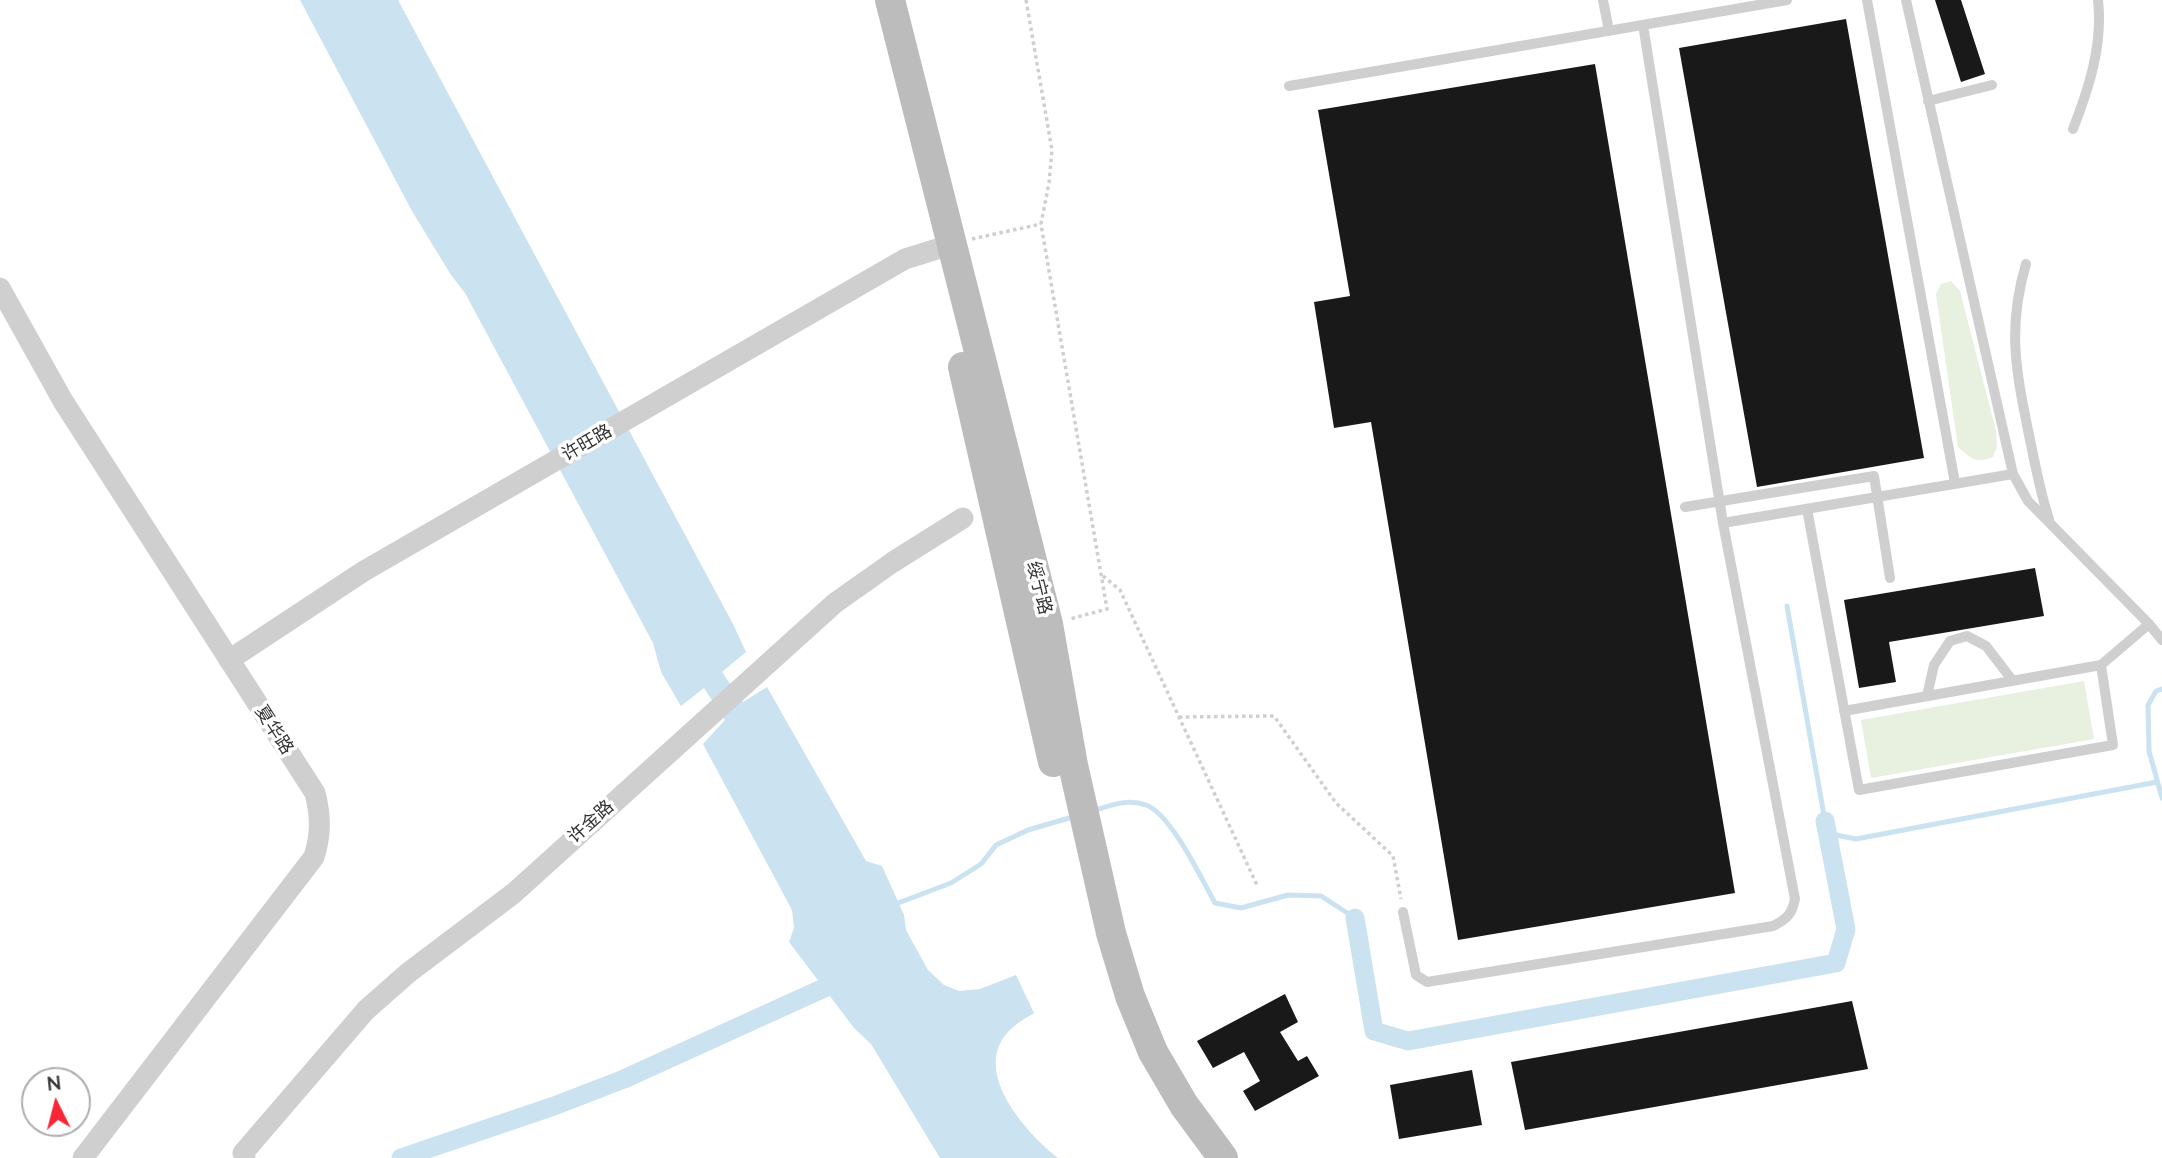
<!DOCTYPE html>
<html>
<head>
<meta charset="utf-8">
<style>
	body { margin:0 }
	#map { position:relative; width:2162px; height:1158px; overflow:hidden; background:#fff; font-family:Mulish,sans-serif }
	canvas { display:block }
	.north { position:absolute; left:21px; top:1067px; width:70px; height:70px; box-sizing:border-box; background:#fff; border:2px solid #adadad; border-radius:50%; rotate:354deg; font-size:19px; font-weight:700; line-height:28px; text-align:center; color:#323232 }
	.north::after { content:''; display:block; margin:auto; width:24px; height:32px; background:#f72736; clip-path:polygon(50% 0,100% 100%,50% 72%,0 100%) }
</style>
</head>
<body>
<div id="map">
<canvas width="2162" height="1158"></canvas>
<div class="north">N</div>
</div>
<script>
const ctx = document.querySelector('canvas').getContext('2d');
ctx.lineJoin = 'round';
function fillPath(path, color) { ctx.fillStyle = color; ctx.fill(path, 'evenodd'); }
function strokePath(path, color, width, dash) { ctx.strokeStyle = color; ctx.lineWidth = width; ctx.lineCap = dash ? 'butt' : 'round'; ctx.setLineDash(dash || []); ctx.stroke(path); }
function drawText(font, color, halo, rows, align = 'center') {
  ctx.font = font + ' Mulish,"Noto Sans SC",sans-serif'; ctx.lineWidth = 7; ctx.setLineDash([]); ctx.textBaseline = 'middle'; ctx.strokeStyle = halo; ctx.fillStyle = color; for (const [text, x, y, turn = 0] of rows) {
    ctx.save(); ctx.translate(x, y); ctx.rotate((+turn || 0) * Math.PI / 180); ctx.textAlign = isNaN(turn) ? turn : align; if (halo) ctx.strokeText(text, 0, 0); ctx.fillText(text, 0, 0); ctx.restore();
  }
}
fillPath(new Path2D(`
	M1951 281 1960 291 1996 431 1997 446 1993 457C1975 464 1972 459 1958 447L1936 294 1941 284Z
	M2084 681 2094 739 1871 778 1861 720Z`), '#e8f0e0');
fillPath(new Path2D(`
	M300 0H398L733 624 746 652 722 672 743 702 767 687 866 861 882 866 904 915 906 930 928 970 944 985 959 991 980 989 1016 975 1034 1013C1026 1018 1017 1023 1011 1029 968 1069 1026 1133 1058 1158H940L871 1044 854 1028 789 942 794 928 792 910 703 744 725 720 704 688 681 706 661 672 653 643 465 293 451 275 412 211Z`), '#cbe2f1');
strokePath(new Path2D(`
	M1787 606 1825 821 1836 835 1856 839 2157 782
	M2162 689 2156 691 2148 705 2149 751 2162 798
	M1092 811C1109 806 1128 798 1146 805 1171 814 1201 878 1215 903L1241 908 1288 895 1321 896 1355 918
	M893 905 951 883 981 864 996 845 1028 830 1076 816`), '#cbe2f1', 5);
strokePath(new Path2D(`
	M1355 918 1374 1031 1408 1041 1836 963 1846 929 1825 821
	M401 1158 554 1106 624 1079 846 978`), '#cbe2f1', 19);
fillPath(new Path2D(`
	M1935 0H1961L1985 74 1961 82Z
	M1846 19 1924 458 1757 487 1679 48Z
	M1595 64 1735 893 1458 940 1371 422 1334 428 1314 302 1350 296 1318 110Z
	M2035 568 2044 616 1889 642 1896 682 1859 688 1844 600Z
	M1285 994 1298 1022 1280 1032 1298 1061 1307 1056 1319 1076 1255 1111 1243 1091 1260 1081 1244 1052 1213 1068 1197 1041Z
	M1852 1001 1868 1069 1525 1130 1511 1062Z
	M1472 1070 1482 1125 1399 1139 1390 1085Z`), '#191919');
strokePath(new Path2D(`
	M1026 0 1052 150 1049 183 1041 224 1107 609 1070 619
	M972 239 1041 224
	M1103 576 1120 590 1257 885
	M1179 717 1274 716 1336 803 1393 856 1401 899`), '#cfcfcf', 3.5, [3.5, 3.5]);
strokePath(new Path2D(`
	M1603 0 1609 31
	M1867 0 1955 483
	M1906 0 2013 474 2028 501 2149 624 2162 640
	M1289 86 1787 0
	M1928 101 1992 85
	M2073 129C2089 88 2103 45 2098 0
	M2026 264C2007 328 2016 371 2029 435 2035 463 2040 492 2049 519
	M1685 507 1874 476 1890 578
	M1807 509 1859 790 2113 745 2101 665
	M1723 523 2013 474
	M1927 696 1934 665 1950 641 1967 636 1986 646 2013 681
	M1844 711 2101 665 2149 624
	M1403 912 1416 975 1427 982 1773 926C1787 919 1792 914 1795 899L1723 523 1643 25`), '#cfcfcf', 10);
strokePath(new Path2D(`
	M0 288 63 401 315 793C321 816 321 835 314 857L83 1158
	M229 660 364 571 905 259 953 244
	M245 1158 243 1153 366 1010 408 973 514 893 835 603 893 562 963 518`), '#cfcfcf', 21);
strokePath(new Path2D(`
	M890 0 1048 624 1073 765 1111 933 1130 996 1153 1052 1184 1105 1223 1158
	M963 367 1053 762`), '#bcbcbc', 30);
drawText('18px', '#323232', '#fff', [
	["许旺路",587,443,-30],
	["绥宁路",1039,588,76],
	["夏华路",274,730,57],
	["许金路",591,822,-42]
]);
</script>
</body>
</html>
